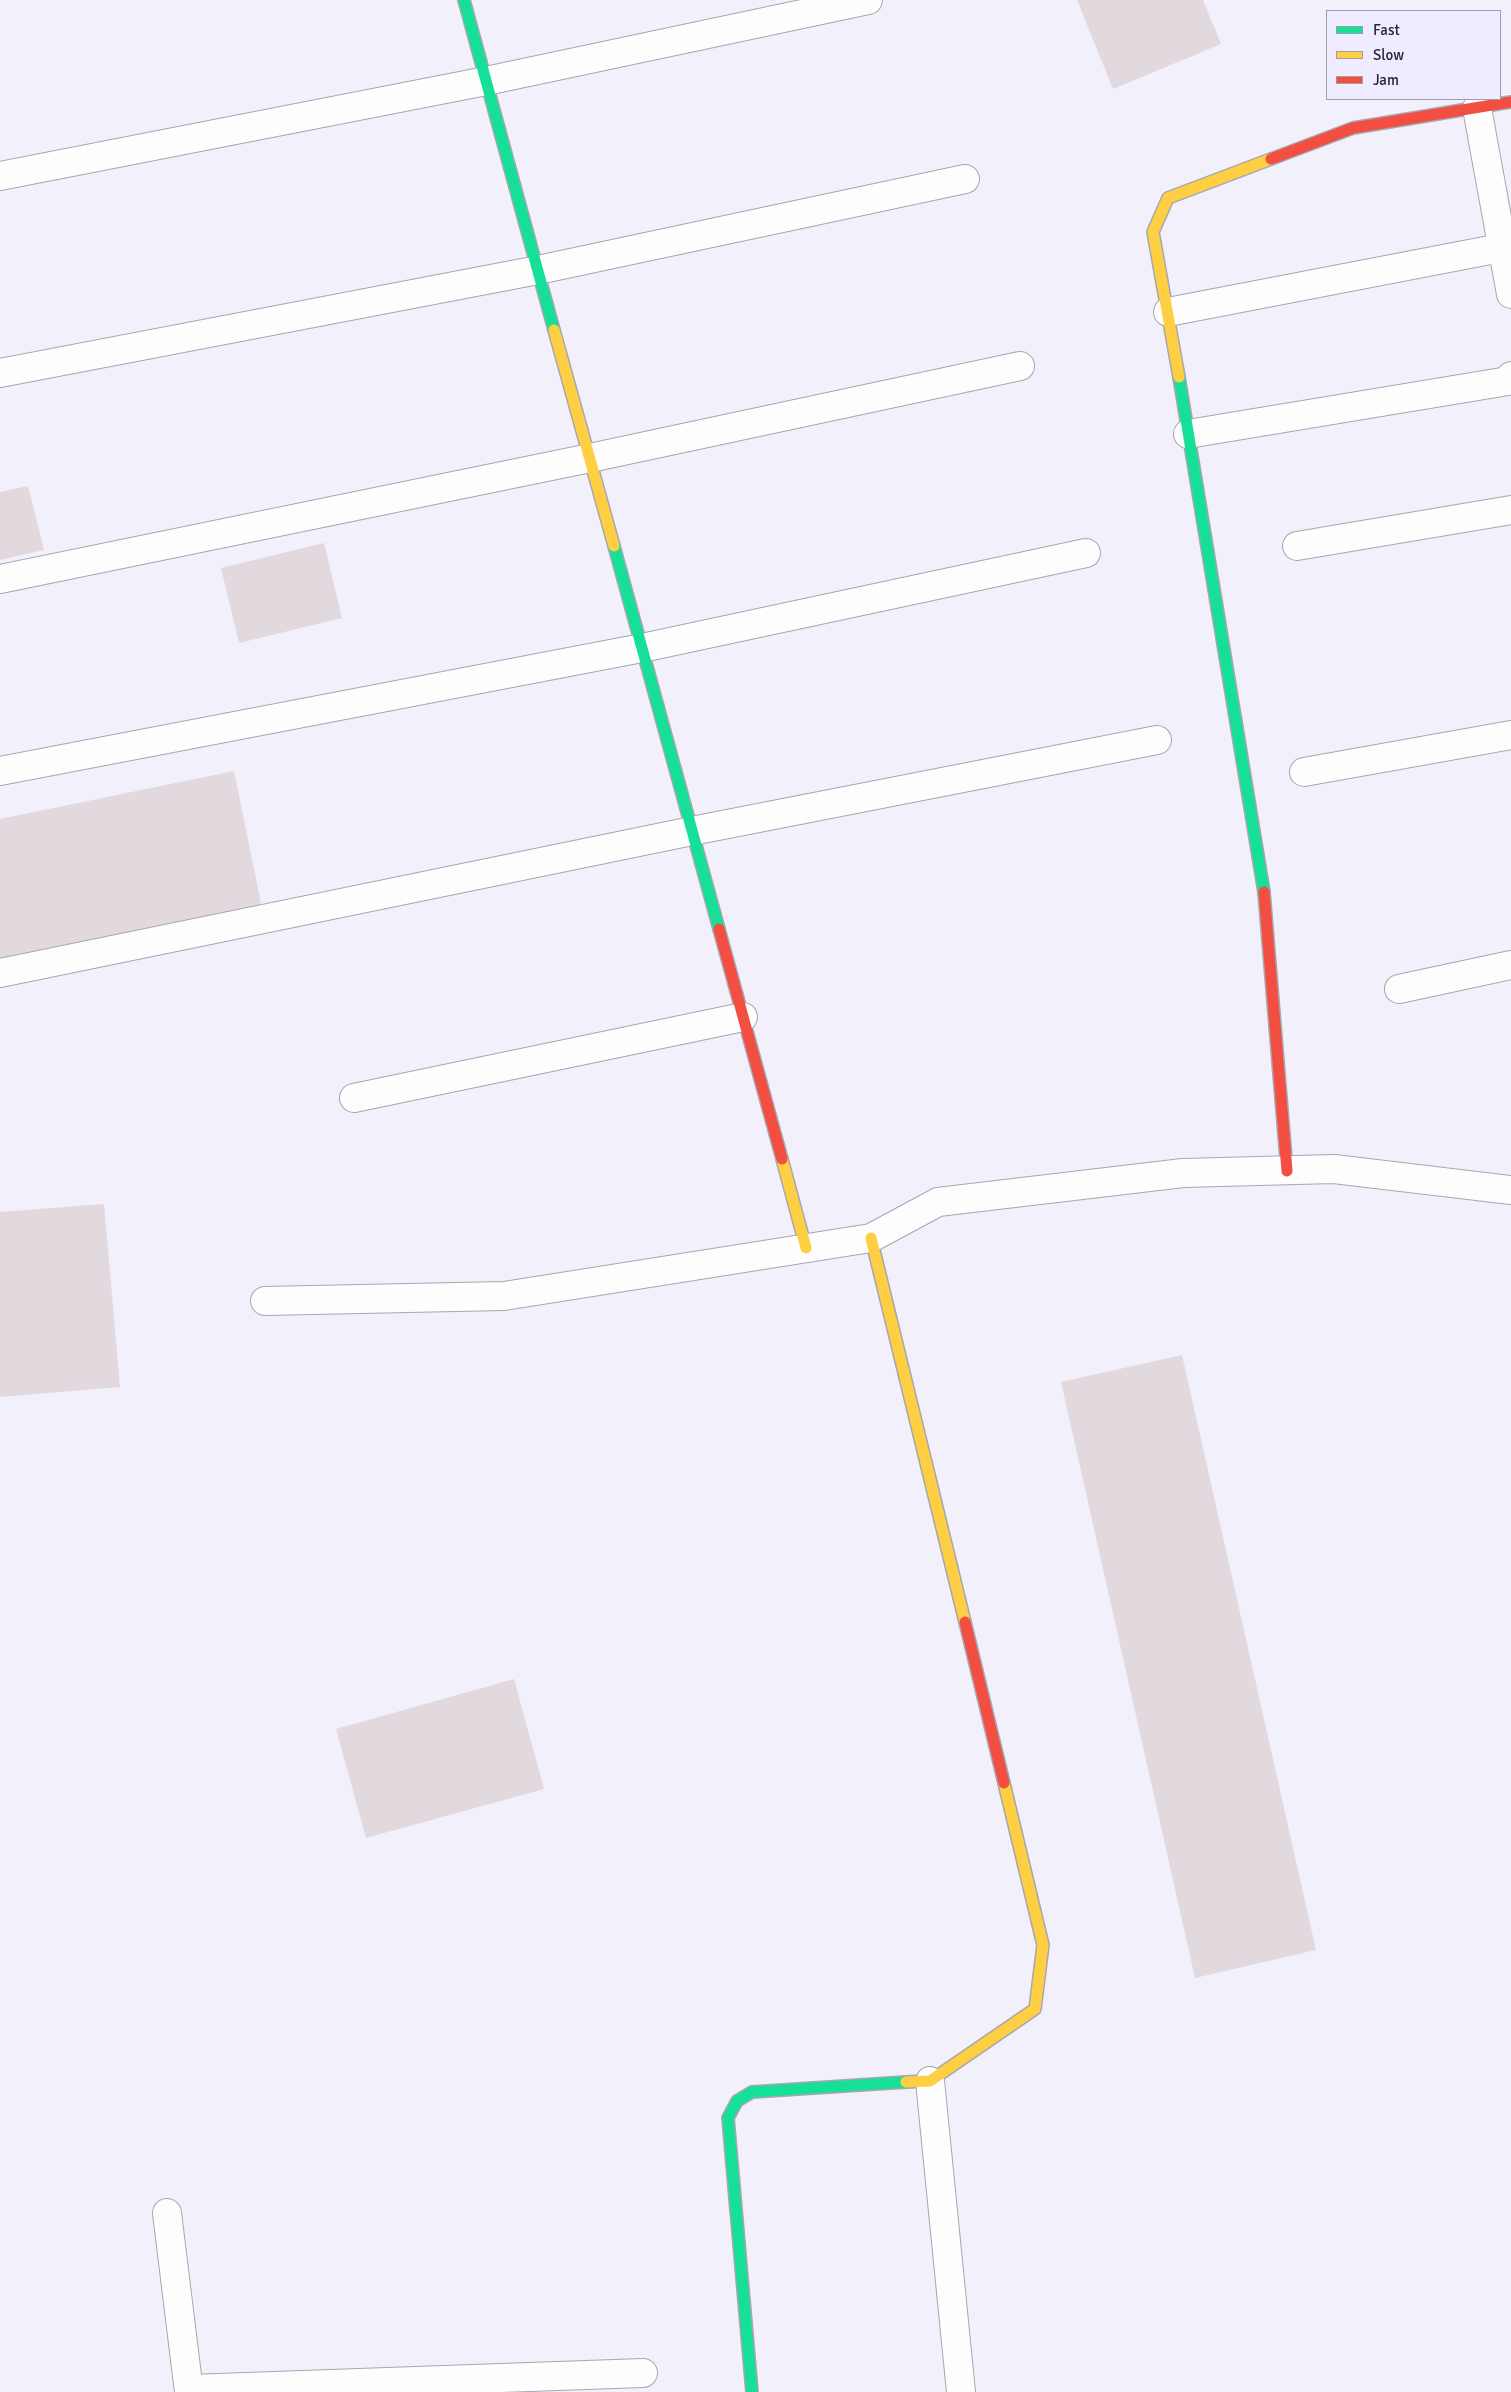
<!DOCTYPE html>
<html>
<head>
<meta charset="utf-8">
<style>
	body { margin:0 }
	#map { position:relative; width:1511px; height:2392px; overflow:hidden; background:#f2f0fa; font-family:Signika,sans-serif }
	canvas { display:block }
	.legend { position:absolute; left:1326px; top:10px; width:175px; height:90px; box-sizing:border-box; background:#eeecfe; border:1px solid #9e9dac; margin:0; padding:6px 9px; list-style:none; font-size:15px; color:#272631 }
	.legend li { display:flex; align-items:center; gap:10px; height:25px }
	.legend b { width:25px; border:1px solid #9e9dac }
</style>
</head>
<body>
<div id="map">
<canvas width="1511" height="2392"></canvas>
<ul class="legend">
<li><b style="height:6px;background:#16e098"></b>Fast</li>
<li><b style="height:6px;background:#ffcf43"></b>Slow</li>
<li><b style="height:6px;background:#f24e42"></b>Jam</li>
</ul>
</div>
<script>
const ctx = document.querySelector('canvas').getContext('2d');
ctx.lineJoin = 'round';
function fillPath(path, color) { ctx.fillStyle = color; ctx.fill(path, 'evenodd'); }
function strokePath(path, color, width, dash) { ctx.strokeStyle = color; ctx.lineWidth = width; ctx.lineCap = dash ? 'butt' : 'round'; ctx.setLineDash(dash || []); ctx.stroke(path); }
fillPath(new Path2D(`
	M1077 0H1203L1221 44 1113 89Z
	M28 486 44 550 0 560V492Z
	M324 543 342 618 239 643 221 568Z
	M234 771 263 913 0 968V819Z
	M104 1204 120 1387 0 1397V1212Z
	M1182 1355 1316 1950 1195 1978 1061 1382Z
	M514 1679 544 1789 366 1838 336 1729Z`), '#e1d9dd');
const street = new Path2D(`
	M1477 108 1511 294
	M0 176 486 81 868 0
	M1168 312 1511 246
	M0 373 538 270 965 179
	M1188 434 1508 381 1511 376
	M1297 546 1511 510
	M0 579 590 458 1020 366
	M0 771 642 648 1086 553
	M1304 772 1511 735
	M0 973 692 831 1157 740
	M1399 989 1511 965
	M354 1098 743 1017
	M265 1301 504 1296 871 1238 938 1202 1183 1173 1334 1169 1511 1190
	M930 2081 961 2392
	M167 2213 189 2392
	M189 2389 643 2373`);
const fast = new Path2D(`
	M464 0 554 330
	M1179 377 1264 892
	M614 546 719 929
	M752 2392 728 2118 737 2101 752 2092 906 2082`);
const slow = new Path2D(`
	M554 330 614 546
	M1179 377 1153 232 1168 198 1271 159
	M782 1159 806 1248
	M871 1238 965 1622
	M906 2082 930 2081 1035 2009 1043 1945 1004 1783`);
const jam = new Path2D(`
	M1271 159 1353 128 1511 102
	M1264 892 1287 1171
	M719 929 782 1159
	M965 1622 1004 1783`);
strokePath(street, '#a8a6af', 30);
strokePath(fast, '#a8a6af', 14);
strokePath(slow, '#a8a6af', 14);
strokePath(jam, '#a8a6af', 14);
strokePath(street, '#fdfdfe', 28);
strokePath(fast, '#16e098', 11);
strokePath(slow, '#ffcf43', 11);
strokePath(jam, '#f24e42', 11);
</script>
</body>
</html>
